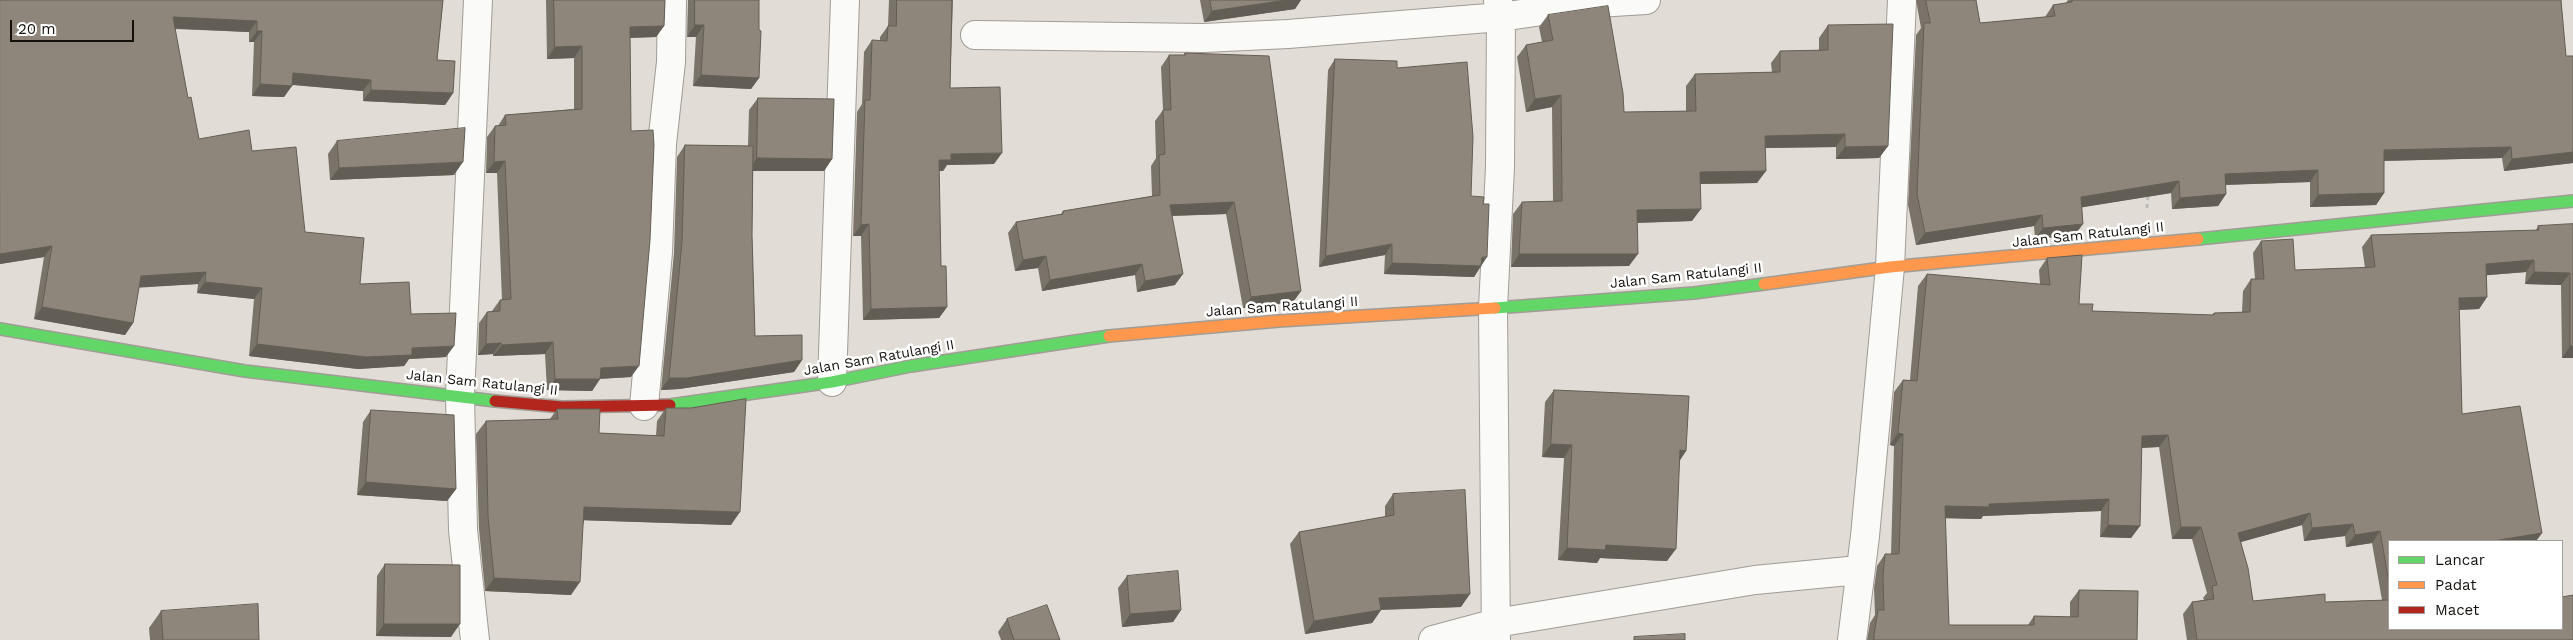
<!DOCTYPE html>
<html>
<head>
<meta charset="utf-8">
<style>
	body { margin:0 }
	#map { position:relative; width:2573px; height:640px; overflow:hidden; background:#e1dcd5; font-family:"Work Sans",sans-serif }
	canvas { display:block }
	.legend { position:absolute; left:2388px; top:540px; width:175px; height:90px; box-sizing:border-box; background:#fff; border:1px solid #a1a09e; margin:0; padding:6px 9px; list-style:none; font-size:15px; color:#14110c }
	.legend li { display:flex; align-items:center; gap:10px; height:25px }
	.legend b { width:25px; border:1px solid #a1a09e }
	.scale { position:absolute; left:10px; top:20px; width:124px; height:22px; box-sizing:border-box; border:2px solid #14110c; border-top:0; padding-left:6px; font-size:15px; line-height:18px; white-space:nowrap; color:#14110c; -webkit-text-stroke:4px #fff; paint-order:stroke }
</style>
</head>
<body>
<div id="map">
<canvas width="2573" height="640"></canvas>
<ul class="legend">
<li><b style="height:6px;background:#63d668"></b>Lancar</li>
<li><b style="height:6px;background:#ff974d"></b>Padat</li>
<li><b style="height:6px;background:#b3261e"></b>Macet</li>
</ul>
<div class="scale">20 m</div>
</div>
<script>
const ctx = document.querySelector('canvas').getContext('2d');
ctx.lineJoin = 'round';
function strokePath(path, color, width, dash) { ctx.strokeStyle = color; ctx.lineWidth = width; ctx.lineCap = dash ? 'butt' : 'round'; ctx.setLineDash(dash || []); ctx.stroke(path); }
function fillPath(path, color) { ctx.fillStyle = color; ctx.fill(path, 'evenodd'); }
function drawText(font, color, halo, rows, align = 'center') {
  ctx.font = font + ' "Work Sans",sans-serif'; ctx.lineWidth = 5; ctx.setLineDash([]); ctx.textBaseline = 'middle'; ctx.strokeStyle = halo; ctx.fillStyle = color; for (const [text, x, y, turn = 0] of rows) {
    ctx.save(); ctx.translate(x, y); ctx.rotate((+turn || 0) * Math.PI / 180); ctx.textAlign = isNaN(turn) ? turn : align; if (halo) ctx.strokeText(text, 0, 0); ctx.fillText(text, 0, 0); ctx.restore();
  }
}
const street = new Path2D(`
	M975 35 1204 38 1288 34 1501 17 1498 1
	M832 382 845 0
	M644 406 658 252 662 144 671 62 672 0
	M475 640 463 530 460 396 478 0
	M1433 640 1496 623 1755 580 1859 570
	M1496 640 1493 308 1500 167 1501 17 1597 3 1646 0
	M1852 640 1865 536 1890 267 1902 0`);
const fast = new Path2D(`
	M2198 239 2573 201
	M1495 308 1694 293 1764 284
	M0 329 245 371 495 401
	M670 405 832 382 911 366 1109 336`);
const slow = new Path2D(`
	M1764 284 1890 267 2198 239
	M1109 336 1279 321 1495 308`);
const jam = new Path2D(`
	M495 401 562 407 670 405`);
strokePath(street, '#a09c96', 30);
strokePath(fast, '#a09c96', 14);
strokePath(slow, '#a09c96', 14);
strokePath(jam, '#a09c96', 14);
strokePath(new Path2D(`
	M2147 208 2148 194`), '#bcbbb8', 3, [4, 4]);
strokePath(street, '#fafaf9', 28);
strokePath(fast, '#63d668', 11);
strokePath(slow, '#ff974d', 11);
strokePath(jam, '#b3261e', 11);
fillPath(new Path2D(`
	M0 0H443L437 60 453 93 445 105 363 101V91L292 85 284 97 252 96 254 42H249V32L175 29 188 98 199 139 252 151 305 232 360 284 411 314 446 357 409 359 404 366 358 369 249 356 254 299 197 293 198 284 139 287 133 323 125 335 34 319 44 257 0 264Z
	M546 0H665L664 26 656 37 630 38 631 377 600 379 592 391 547 390 545 354 493 356V354L478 355 479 323 487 312 492 311 500 300H502L497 173H486L487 137 495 126H498L505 115 574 109V58L547 59Z
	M688 0H759V78L751 89 693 86 696 37H687Z
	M889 0H953L950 88 994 164 947 165 943 171H939L941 266 947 307 939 318 863 320 861 236H853L857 112 862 104 864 52 872 40 880 41V37L888 26Z
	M1200 0H1301L1295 9 1204 22Z
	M1916 0H1976L1980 23 2045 17 2053 5 2066 3 2068 0H2561L2573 163 2504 171 2502 158 2384 161V193L2376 205 2310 207V182L2225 185 2226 194 2218 206 2172 209 2171 193 2082 207 2075 235 2035 239 2034 226 1916 245 1908 205 1916 35 1921 28Z
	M1548 15 1624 112 1686 111V86L1695 74 1772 72 1771 63 1780 51 1819 50V38L1828 25 1888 146 1879 158 1836 159V147L1765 148 1757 183 1700 184 1692 221 1637 223 1629 266 1511 267 1513 214 1522 202 1553 201 1552 107 1526 112 1517 57 1526 45 1542 42 1539 27Z
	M1185 53 1301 291 1293 302 1243 308 1226 214 1172 216 1175 285 1137 292 1135 275 1042 291 1038 268 1015 271 1008 233 1016 222 1061 214 1063 211 1152 196 1151 166 1156 158 1155 121 1163 110 1161 67 1169 55H1184Z
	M1335 59 1397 68 1471 196 1481 265 1474 277 1384 274 1385 255 1319 267 1328 70Z
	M758 98 832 159 824 171H753L752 235 755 336 802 360 794 372 679 389 661 390 674 253 677 157 685 145 748 146 749 110Z
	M337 141 454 175 330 180 328 154Z
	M2573 224V358H2562L2561 285 2525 284 2526 272 2487 275V297L2479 309 2459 310 2462 414 2542 533 2536 541H2389V629L2573 640H2187L2183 614 2192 602 2204 600 2203 598 2207 593 2192 539H2172L2159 447 2142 448 2140 526 2131 538 2100 537 2101 511 1983 516 1981 519 1945 518 1949 625H2028L2034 616 2070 617V602L2079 590 2137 640H1867L1870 623 1875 615 1874 588 1877 566 1885 554H1891L1894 446 1890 445 1894 392 1903 380H1910L1918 286 1927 274 2040 284 2039 270 2047 258 2079 304 2092 311 2212 315 2214 313 2242 312 2243 291 2251 279H2255L2253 253 2261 241 2295 270 2365 268 2362 247 2371 235 2536 230 2538 226ZM2302 525 2304 541 2345 536 2346 547 2372 543 2382 600 2325 602 2253 601 2241 542Z
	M1554 390 1686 451 1680 460 1667 561 1600 558 1597 563 1558 560 1564 458 1542 457 1545 402Z
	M666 408 731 525 584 520 571 595 485 591 479 529 476 434 486 421 550 419 557 409 599 433 656 436 657 421Z
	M371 410 456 489 447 501 357 495 363 422Z
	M1393 494 1461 607 1381 610 1372 623 1305 634 1290 544 1299 532 1385 517V506Z
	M385 564 451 637 376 636 377 576Z
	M1127 576 1181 610 1173 622 1122 627 1118 588Z
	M161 611 259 640H150L149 628Z
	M1007 619 1060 640H1001L998 632Z`), '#7a7369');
fillPath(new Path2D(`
	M1287 0H1301L1295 9 1204 22 1212 11Z
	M173 17 257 21 249 32 165 28Z
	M695 25H704L696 37H687Z
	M664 26 656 37 622 38 630 27Z
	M257 31H262L254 42H249Z
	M582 46 574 58 547 59 555 47Z
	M293 73 371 80 363 91 285 84Z
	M701 75 759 78 751 89 693 86Z
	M260 84 292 86 284 97 252 96Z
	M371 90 453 93 445 105 363 101Z
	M1561 95 1552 107 1526 112 1535 99Z
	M1845 134 1836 147 1757 148 1765 136Z
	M1888 146 1879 158 1836 159 1845 147Z
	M2511 147 2502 158 2375 161 2384 150Z
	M2573 152V163L2504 171 2512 159Z
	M1002 153 994 164 947 165 943 171H931L939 160 951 154Z
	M757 158 832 159 824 171H748Z
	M505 161 497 173H486L494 162Z
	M463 162 454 175 330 180 339 168Z
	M2318 170 2310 182 2217 185 2225 174Z
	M1766 171 1757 183 1691 184 1700 172Z
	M2179 181 2171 193 2072 209 2081 197Z
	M2384 193 2376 205 2310 207 2318 195Z
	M2226 194 2218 206 2172 209 2180 198Z
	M1234 202 1226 214 1163 216 1170 205Z
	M1701 209 1692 221 1628 223 1637 210Z
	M2042 215 2034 226 1916 245 1925 233Z
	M869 224 861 236H853L861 225Z
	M2083 224 2075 235 2035 239 2043 228Z
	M1392 244 1385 255 1319 267 1326 256Z
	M52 246 44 257 0 264V254Z
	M1519 254H1638L1629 266 1511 267Z
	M1046 256 1038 268 1015 271 1023 260Z
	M1487 257 1474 277 1384 274 1392 263Z
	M2534 260 2526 272 2478 276 2486 264Z
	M1142 264 1135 275 1042 291 1050 280Z
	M206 272 198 284 133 288 141 276Z
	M2534 272 2570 273 2561 285 2525 284Z
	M1183 274 1175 285 1137 292 1145 281Z
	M205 282 262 288 254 299 197 293Z
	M1301 291 1293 302 1243 308 1251 297Z
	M2487 297 2479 309 2450 310 2459 298Z
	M42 307 133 323 125 335 34 319Z
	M947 307 939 318 863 320 871 309Z
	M553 342 545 354 493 356 502 345Z
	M501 343 493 354 478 355 486 344Z
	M257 344 412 348 454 346 446 357 409 359 404 366 358 369 249 356Z
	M2570 346H2573V358H2562Z
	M802 360 794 372 679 389 661 390 669 378Z
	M639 366 631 377 593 379 601 368Z
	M555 379H600L592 391 547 390Z
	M1898 433 1903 434 1894 446 1890 445Z
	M2168 435 2159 447 2134 448 2142 436Z
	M1551 444 1572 445 1564 458 1542 457Z
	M1680 450 1686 451 1678 463Z
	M366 482 456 489 447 501 357 495Z
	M2109 499 2101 511 1983 516 1981 519 1937 518 1945 506Z
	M584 507 740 512 731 525 575 520Z
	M2310 513 2302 525 2230 545 2238 533Z
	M2353 524 2345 536 2304 541 2312 528Z
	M2108 525 2140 526 2131 538 2100 537Z
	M2181 527H2201L2192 539H2172Z
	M2380 531 2372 543 2346 547 2355 535Z
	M2542 533 2536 541H2493Z
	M1606 545 1676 549 1667 561 1600 558 1597 563 1558 560 1567 548Z
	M494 578 580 582 571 595 485 591Z
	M1470 594 1461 607 1370 610 1379 598Z
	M1181 610 1173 622 1122 627 1130 614Z
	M1381 610 1372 623 1305 634 1314 621Z
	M384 624H460L451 637 376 636Z`), '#635e55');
const building = new Path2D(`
	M0 0H443L437 60 455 61 453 93 371 90V80L293 73 292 86 260 84 262 31H257V21L173 17 188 98 191 97 199 139 249 130 252 151 296 147 305 232 364 238 360 284 409 282 411 314 456 313 454 346 412 348V355L366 357 257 344 262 288 205 282 206 272 141 276 133 323 42 307 52 246 0 254Z
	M554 0H665L664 26 630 27 631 131 653 130 654 145 650 240 639 366 601 368 600 379H555L553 342 502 345 501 343 486 344 487 312 500 311V300L511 299 505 161 494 162 495 126 506 125 505 115 582 109V46L555 47Z
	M695 0H759V30L761 31 759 78 701 75 704 25H695Z
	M897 0H952L950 88 1000 87 1002 153 951 154V160H939L941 266H946L947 307 871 309 869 224 861 225 865 100H870L872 40 887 41 888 26H896Z
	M1210 0H1287L1212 11Z
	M1926 0H1976L1980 23 2055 16 2053 5 2072 2V0H2561L2566 56H2573V152L2512 159 2511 147 2384 150V193L2318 195V170L2225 174 2226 194 2180 198 2179 181 2081 197 2083 224 2043 228 2042 215 1925 233 1917 194 1924 23H1930Z
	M1608 6 1623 93 1624 112 1696 111 1695 74 1780 72V51L1828 50V25L1893 24 1888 146 1845 147V134L1765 136 1766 171 1700 172 1701 209 1637 210 1638 254H1519L1522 202 1562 201 1561 95 1535 99 1526 45 1553 40 1548 15Z
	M1185 53 1269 56 1301 291 1251 297 1234 202 1170 205 1183 274 1145 281 1142 264 1050 280 1046 256 1023 260 1016 222 1063 214V211L1160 195 1159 155 1165 154 1163 110H1171L1169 55H1185Z
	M1335 59 1397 61V68L1467 62 1473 137 1471 196 1484 197 1483 204H1489L1487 257H1482L1481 266 1392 263V244L1326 256Z
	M758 98 834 99 832 159 757 158Z
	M465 128 463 162 339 168 337 141Z
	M685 145 753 146 752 235 755 336 802 335V360L687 378H669L682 242Z
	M2573 224V346H2570V273L2534 272V260L2486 264 2487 297 2459 298 2462 414 2520 406 2542 533 2493 541H2389V583L2380 531 2355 535 2353 524 2312 528 2310 513 2238 533 2248 568 2253 601 2325 594V602L2389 600V629H2562V597L2573 595V640H2197L2192 602 2214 599 2212 586 2217 585 2201 527H2181L2168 435 2142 436 2140 526 2108 525 2109 499 1989 504V507L1945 506 1949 625H2034V616L2078 617 2079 590 2138 591 2137 640H1874V635L1878 610H1884L1883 576 1885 554H1899L1903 434 1898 433 1903 380 1917 381 1927 274 2050 285 2047 258 2082 255 2079 304H2093L2092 311 2214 315V313L2250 312 2251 279H2264L2261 241 2293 239 2295 270 2375 267 2371 235 2539 230 2538 226Z
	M1554 390 1689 396 1686 451 1680 450 1676 549 1606 545 1605 550 1567 548 1572 445 1551 444Z
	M746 399 740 512 584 507 580 582 494 578 488 516 486 421 558 419 557 409H600L599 433 664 436 666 408H691Z
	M371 410 454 415 456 489 366 482Z
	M1465 490 1470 594 1379 598 1381 610 1314 621 1299 532 1394 515 1393 494Z
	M385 564 460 565V624H384Z
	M1178 571 1181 610 1130 614 1127 576Z
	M258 604 259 640H163L161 611Z
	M1047 605 1060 640H1014L1007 619Z
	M1685 634V640H1634V637Z`);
fillPath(building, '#8e867a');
strokePath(building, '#635e55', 1);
drawText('14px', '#14110c', '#fff', [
	["Jalan Sam Ratulangi II",2088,235,-6],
	["Jalan Sam Ratulangi II",1686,276,-6],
	["Jalan Sam Ratulangi II",1282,307,-4],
	["Jalan Sam Ratulangi II",879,358,-10],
	["Jalan Sam Ratulangi II",482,383,6]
]);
</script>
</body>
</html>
